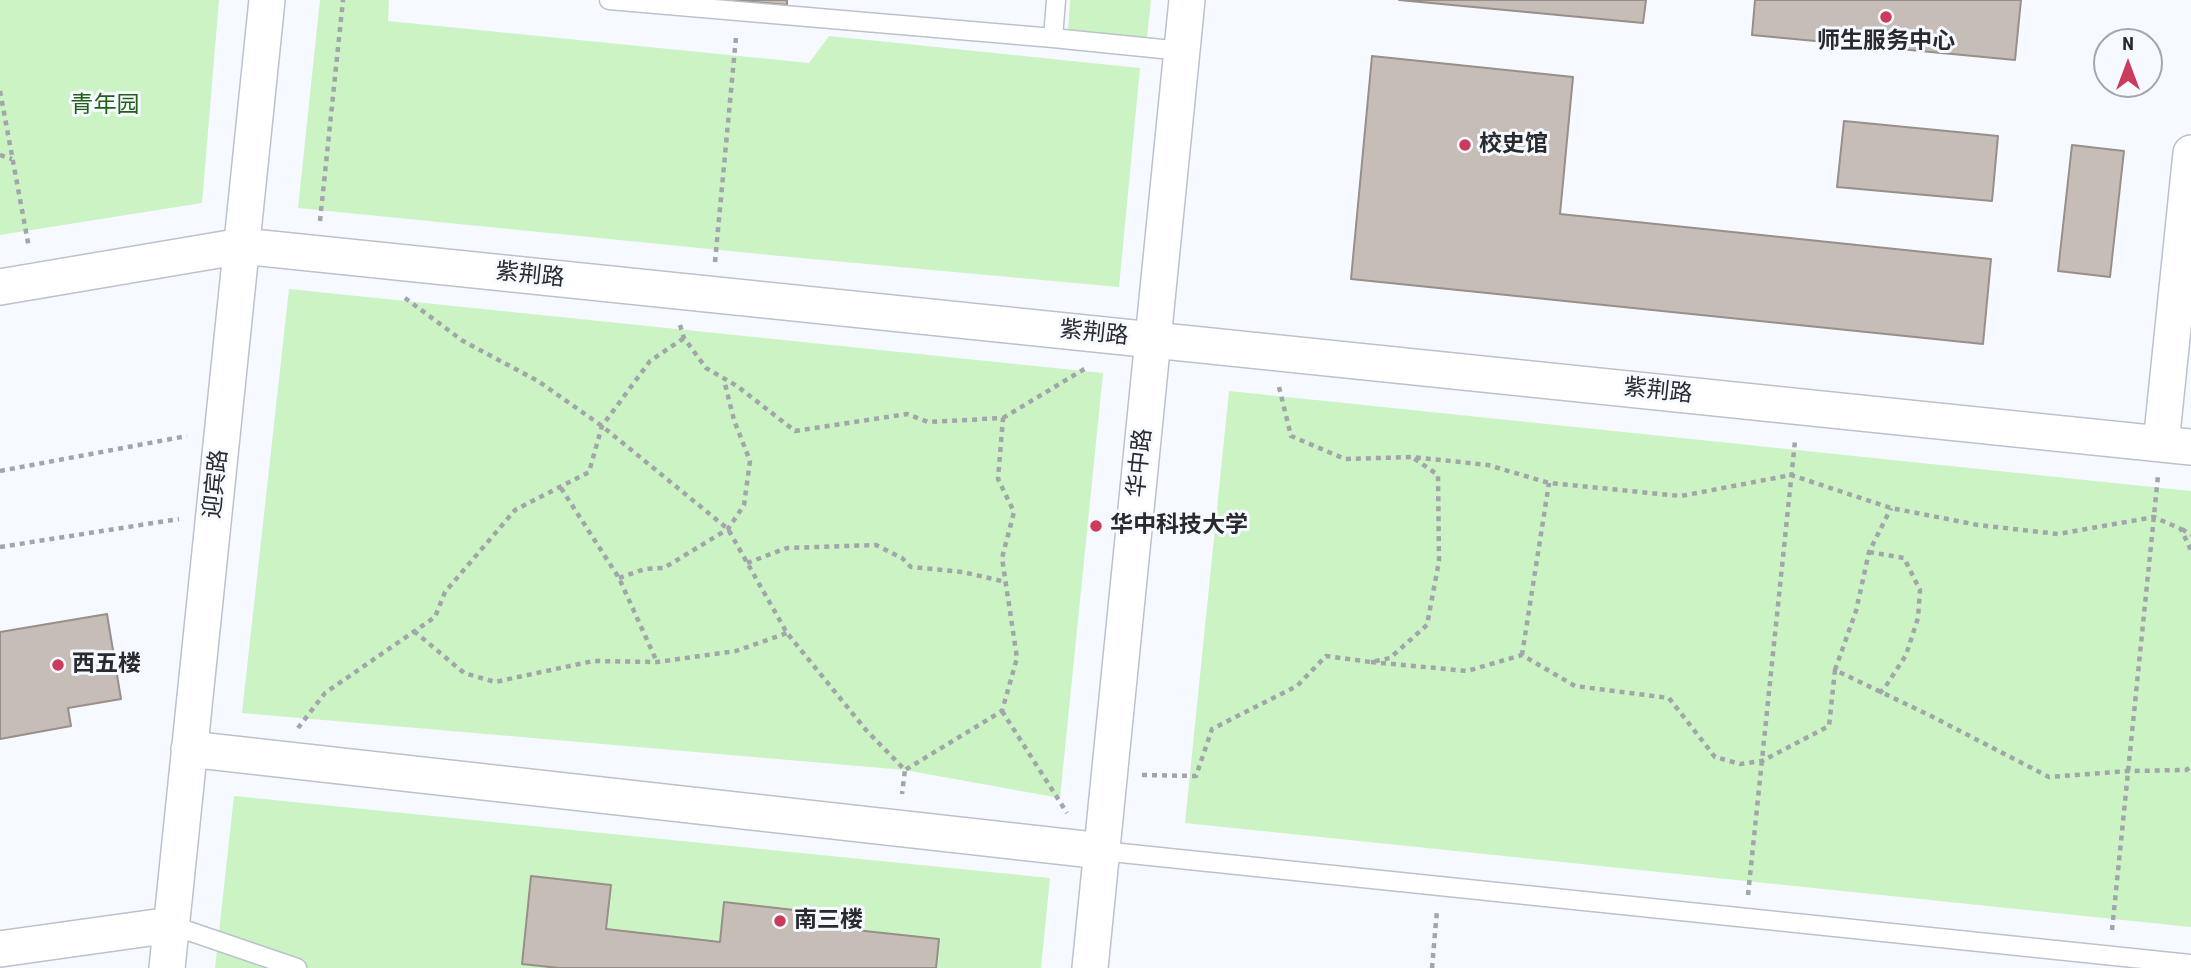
<!DOCTYPE html>
<html>
<head>
<meta charset="utf-8">
<style>
	body { margin:0 }
	#map { position:relative; width:2191px; height:968px; overflow:hidden; background:#f6f9ff; font-family:"Roboto Condensed",sans-serif }
	canvas { display:block }
	.north { position:absolute; left:2093px; top:28px; width:70px; height:70px; box-sizing:border-box; background:#f6f9ff; border:2px solid #a4a6ab; border-radius:50%; rotate:0deg; font-size:19px; font-weight:700; line-height:28px; text-align:center; color:#282a2e }
	.north::after { content:''; display:block; margin:auto; width:24px; height:32px; background:#ca3b5c; clip-path:polygon(50% 0,100% 100%,50% 72%,0 100%) }
</style>
</head>
<body>
<div id="map">
<canvas width="2191" height="968"></canvas>
<div class="north">N</div>
</div>
<script>
const ctx = document.querySelector('canvas').getContext('2d');
ctx.lineJoin = 'round';
function fillPath(path, color) { ctx.fillStyle = color; ctx.fill(path, 'evenodd'); }
function strokePath(path, color, width, dash) { ctx.strokeStyle = color; ctx.lineWidth = width; ctx.lineCap = dash ? 'butt' : 'round'; ctx.setLineDash(dash || []); ctx.stroke(path); }
function drawText(font, color, halo, rows, align = 'center') {
  ctx.font = font + ' "Roboto Condensed","Noto Sans SC",sans-serif'; ctx.lineWidth = 6; ctx.setLineDash([]); ctx.textBaseline = 'middle'; ctx.strokeStyle = halo; ctx.fillStyle = color; for (const [text, x, y, turn = 0] of rows) {
    ctx.save(); ctx.translate(x, y); ctx.rotate((+turn || 0) * Math.PI / 180); ctx.textAlign = isNaN(turn) ? turn : align; if (halo) ctx.strokeText(text, 0, 0); ctx.fillText(text, 0, 0); ctx.restore();
  }
}
fillPath(new Path2D(`
	M0 0H219L202 203 0 235Z
	M320 0H389L388 21 809 63 829 36 1140 68 1119 287 790 257 298 208Z
	M1070 0H1151L1147 38 1068 32Z
	M289 289 1103 373 1060 798 905 770 242 713Z
	M1229 391 2191 491V927L1185 823Z
	M234 796 1050 878 1041 968H215Z`), '#cbf3c4');
const building = new Path2D(`
	M732 0H787V5Z
	M1399 0H1646L1643 23Z
	M1755 0H2021L2015 60 1752 35Z
	M1372 56 1573 77 1560 214 1991 259 1983 344 1351 279Z
	M1844 121 1998 136 1992 201 1837 187Z
	M2072 145 2124 151 2110 277 2058 271Z
	M107 614 121 699 68 708 71 726 0 739V632Z
	M531 876 611 885 606 929 720 942 724 902 838 915 837 928 939 939 936 968H559L522 964Z`);
fillPath(building, '#c6beb6');
strokePath(building, '#978f88', 2);
const service = new Path2D(`
	M609 0 1053 38 1056 0
	M1053 38 1182 51
	M1102 851 2191 964
	M171 925 297 968`);
const minor = new Path2D(`
	M0 287 242 246 2191 447
	M2161 444 2191 153
	M189 749 1102 851
	M0 949 171 925
	M167 968 267 0
	M1090 968 1187 0`);
strokePath(service, '#bcc2cb', 21);
strokePath(minor, '#bcc2cb', 38);
strokePath(new Path2D(`
	M0 91 29 248
	M0 155 12 159
	M320 221 343 0
	M715 262 736 37
	M405 298 463 341 538 381 602 426 728 529 787 633 866 730 905 770 902 794
	M680 325 684 338 706 368 737 386 795 431 907 414 928 422 1003 418 998 479 1014 512 1002 558 1017 658 1002 711 905 770
	M1279 387 1291 436 1345 459 1412 457 1488 465 1549 483 1681 496 1791 475 1891 508 1978 525 2058 534 2154 517 2181 529 2191 550
	M1003 418 1086 368
	M0 471 187 436
	M561 488 619 578 657 662
	M2182 529 2191 535
	M0 547 179 519
	M1869 552 1904 558 1920 590 1918 618 1906 655 1884 689 1879 693
	M747 563 787 548 876 545 902 558 911 567 963 572 1006 582
	M619 578 645 569 664 568 728 529 744 505 750 461 734 420 724 380
	M414 631 464 673 495 682 593 661 657 662 736 651 787 633
	M1522 655 1549 483
	M1371 662 1467 671 1522 655 1575 686 1669 698 1715 757 1740 764 1762 761 1829 726 1835 670 1931 716 2049 777 2128 771 2186 770 2191 767
	M1835 670 1856 611 1869 552 1891 508
	M1002 711 1067 813
	M298 728 325 693 435 617 445 592 515 510 589 472 602 426 650 361 684 338
	M1142 775 1196 776 1212 729 1297 686 1326 656 1371 662 1390 658 1427 625 1439 561 1438 475 1412 457
	M1748 895 1795 441
	M2112 930 2158 476
	M1432 968 1437 910`), '#a2a5aa', 4.5, [5, 5]);
strokePath(service, '#fff', 18);
strokePath(minor, '#fff', 35);
for (const [x, y, r, color] of [
	[1886,17,7,"#ca3b5c"],
	[1465,145,7,"#ca3b5c"],
	[1096,526,7,"#ca3b5c"],
	[58,665,7,"#ca3b5c"],
	[780,921,7,"#ca3b5c"]
]) { const dot = new Path2D(); dot.arc(x, y, r, 0, 2 * Math.PI); ctx.fillStyle = color; ctx.fill(dot); strokePath(dot, '#f6f9ff', 2.5); }
drawText('bold 23px', '#282a2e', '#f6f9ff', [
	["师生服务中心",1886,42,"center"],
	["校史馆",1479,145],
	["华中科技大学",1110,526],
	["西五楼",72,665],
	["南三楼",794,921]
], 'left');
drawText('23px', '#216117', '#f6f9ff', [
	["青年园",105,106]
]);
drawText('23px', '#282a2e', '#f6f9ff', [
	["紫荆路",530,276,6],
	["紫荆路",1094,334,6],
	["紫荆路",1658,392,6],
	["华中路",1141,463,-84],
	["迎宾路",217,484,-84]
]);
</script>
</body>
</html>
